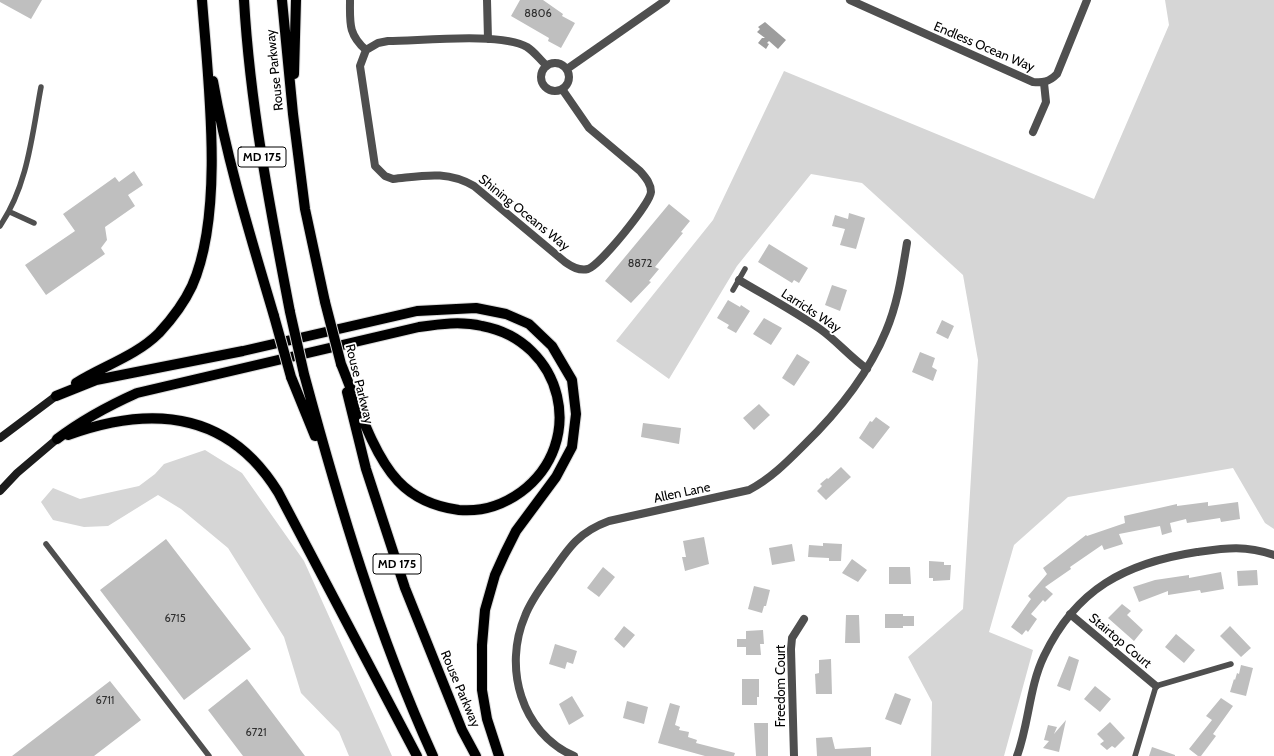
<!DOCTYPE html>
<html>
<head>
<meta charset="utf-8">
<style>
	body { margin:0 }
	canvas { display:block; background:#fff }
</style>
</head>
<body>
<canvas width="1274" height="756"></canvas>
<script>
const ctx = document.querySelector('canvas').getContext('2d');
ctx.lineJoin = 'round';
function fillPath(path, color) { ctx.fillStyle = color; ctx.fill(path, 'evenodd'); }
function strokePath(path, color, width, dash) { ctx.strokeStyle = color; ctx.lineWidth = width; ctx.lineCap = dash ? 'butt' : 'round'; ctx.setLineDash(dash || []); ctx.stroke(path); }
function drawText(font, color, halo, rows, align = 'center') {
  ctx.font = font + ' Cabin,sans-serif'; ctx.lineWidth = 3.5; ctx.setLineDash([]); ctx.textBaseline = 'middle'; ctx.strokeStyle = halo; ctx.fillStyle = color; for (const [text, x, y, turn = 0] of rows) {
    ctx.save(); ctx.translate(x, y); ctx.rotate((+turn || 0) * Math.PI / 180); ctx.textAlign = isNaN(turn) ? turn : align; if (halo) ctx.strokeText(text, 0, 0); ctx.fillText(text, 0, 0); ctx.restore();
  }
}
fillPath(new Path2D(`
	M1165 0H1274V529L1265 523 1233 468 1068 497 1014 545 989 632 1033 650 1004 756H931L932 702 908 657 963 609 978 360 963 275 862 183 811 174 737 266 669 379 616 341 713 220 784 71 1094 199 1169 25Z
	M205 450 242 473 304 561 392 756H349L339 732 301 693 284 637 228 548 181 509 158 495 108 526 84 527 53 520 41 502 53 488 80 499 139 486 155 474 164 464Z`), '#d6d6d6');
fillPath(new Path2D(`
	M765 22 786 40 778 49 769 41 767 43 769 44 766 49 758 43 762 38H765L757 32 760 29 758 27Z`), '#9d9d9d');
fillPath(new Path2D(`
	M0 0H42L31 19 0 2Z
	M520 0H543L563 14 562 16 575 23 561 48 548 41 549 38 511 16Z
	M134 171 143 185 128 195 135 206 105 227 107 240 101 248 105 254 46 295 25 265 75 231 63 214 115 177 119 182Z
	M669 204 690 221 681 232 683 233 655 267 659 269 649 281 651 282 631 303 605 281Z
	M849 213 865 218 856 249 840 245 845 229 832 226 835 215 848 219Z
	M769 244 808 268 799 283 794 280 792 283 758 262Z
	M832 285 847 290 840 311 825 305Z
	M728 300 740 307 741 305 750 311 736 333 727 328 729 325 717 318Z
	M764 318 782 328 771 345 753 334Z
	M942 320 954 326 948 339 936 333Z
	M920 352 935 358 932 367 937 370 933 381 912 372Z
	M797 354 810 362 794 386 782 378Z
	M759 404 770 415 754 430 743 418Z
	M876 417 890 427 873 449 859 438 870 421 872 422Z
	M643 423 681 428 679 444 641 437Z
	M841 467 851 477 826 500 817 491 822 486 820 484 827 478 828 479Z
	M1208 502V506L1238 502 1240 519 1221 522 1220 518 1187 523 1186 519 1170 523 1172 532 1162 535 1160 526 1119 534 1123 544 1104 550 1102 545 1070 567 1071 569 1045 587 1053 594 1045 602 1043 600 1031 614 1037 619 1028 632 1026 630 1022 635 1011 627 1031 599 1028 596 1047 574 1043 568 1086 535 1087 536 1125 523 1124 516 1177 504V506Z
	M704 537 709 564 685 571 682 557H686L683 541Z
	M166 539 251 649 184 700 100 590Z
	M823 543 842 544 841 561H829V558L808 557 809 545 823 546Z
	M792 544 795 561 772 565 769 548Z
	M852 559 867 570 858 582 842 573Z
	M929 561 944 562V565H951L950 580 933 581V578H929Z
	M603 567 615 577 599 597 587 588Z
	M889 567H910L911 584H889Z
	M1257 570 1258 585 1238 586 1237 571Z
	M1221 572 1224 589 1201 593 1200 590 1168 595V591L1139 602 1133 587 1155 580 1189 575V578Z
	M754 586 770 590 766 606H764L762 613 748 609Z
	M1122 604 1131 611 1127 615 1143 630 1134 641 1108 618Z
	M885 614H903V616H914V626H903V628H885Z
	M846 615H859L860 643H845Z
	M624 626 635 635 624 648 614 639Z
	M1230 626 1251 648 1241 657 1220 636Z
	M763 630 764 644H760L761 655H746V647H737V639H746V631Z
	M1176 634 1195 650 1184 663 1165 647Z
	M555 644 577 651 573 664 567 662 565 669 549 664Z
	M1069 656 1079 660 1070 691 1057 686Z
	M831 659 832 694H816L815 674 819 673V660Z
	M1241 665 1253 668 1246 696 1230 692 1234 679 1235 680 1237 673 1239 674Z
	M247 679 305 756H243L208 710Z
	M742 679H759V697H757V705H742Z
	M110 681 141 720 94 756H12Z
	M1095 686 1111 699 1100 712 1084 699Z
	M895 693 911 699 901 725 885 719Z
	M572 696 584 716 569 725 559 704Z
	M1221 698 1233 706 1213 734 1216 736 1201 756H1198L1189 749 1212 720 1206 716Z
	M627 701 648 707 644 724 623 718Z
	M670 703 680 706 675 725 680 727 679 730 689 732 688 737 697 740 696 743 735 753 734 756H705L658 743Z
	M1066 720 1059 752 1043 748 1049 741 1044 740 1048 725 1057 727 1054 734Z
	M1110 722 1125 738 1115 748 1112 746 1107 750 1100 744 1104 741 1097 734Z
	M754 723H768V756H756Z
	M832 737 835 749 871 747V756H817L816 738Z
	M1152 747 1175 755V756H1149Z`), '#bfbfbf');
const primary = new Path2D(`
	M244 0C250 105 270 208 290 312
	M282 0 293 114 305 209 325 302
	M294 74 296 0
	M213 81C227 161 251 238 274 316
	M304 374C339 504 377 633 433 756
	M291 377 315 436
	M76 383C103 366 136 356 159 333 172 319 184 303 192 286 225 212 208 80 202 0
	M347 392 366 469 405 588 462 730 476 756
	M56 396 96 380 243 351 417 311 476 308 506 314 529 324 552 346 572 380 576 414 572 447 556 477 516 531 505 553 495 575 485 610 482 645V690L487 719 499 756
	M68 435C151 405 228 411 278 492L417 756
	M57 439C82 420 108 406 137 393L419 327C440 324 461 321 482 326 563 341 588 442 521 492 503 505 482 512 459 510 436 507 414 498 398 481 372 453 356 400 341 364`);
strokePath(primary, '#dbdbdb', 12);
strokePath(new Path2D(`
	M10 212 34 223
	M0 226C28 185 32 135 41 87
	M733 290 745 269
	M46 544 209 756
	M1135 756 1156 686 1231 664`), '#4f4f4f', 5.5);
strokePath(new Path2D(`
	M350 0C350 23 348 34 366 50
	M487 0 488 39
	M850 0 1033 82C1043 83 1049 82 1057 74L1087 0
	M541 77a14 14 0 1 1 28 0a14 14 0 1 1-28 0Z
	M547 66C540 60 535 52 527 47 501 32 420 41 388 41L378 43 366 50 360 66 375 166 385 176 393 179C423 176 446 170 474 186L565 262C572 267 579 271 588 269 600 265 650 204 651 192 651 183 645 177 640 171L589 128 562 89
	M567 69 666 0
	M1033 132 1046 102 1044 83
	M739 280C766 296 794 311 820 329 837 341 850 357 867 369
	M1070 614 1156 686
	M574 756C521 733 503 667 525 616 531 600 542 586 552 572 569 547 579 532 609 521L749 490C770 479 786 463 803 446 837 413 868 375 886 331 898 303 902 273 907 243
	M794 756 791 649 792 638 804 619
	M1017 756C1029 724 1029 687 1044 656 1076 589 1125 563 1197 552 1226 548 1245 545 1274 555`), '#4f4f4f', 8);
strokePath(new Path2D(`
	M0 438 56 396
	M0 491 17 473 57 439`), '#1c1c1c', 8);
strokePath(primary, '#000', 10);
const primaryBridge = new Path2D(`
	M325 302 341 364
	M290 312 304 374
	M274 316 291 377`);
strokePath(primaryBridge, '#dbdbdb', 12, []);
strokePath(primaryBridge, '#000', 10);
drawText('11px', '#303030', null, [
	["8806",538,14],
	["8872",640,264],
	["6715",175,619],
	["6711",105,701],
	["6721",256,733]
]);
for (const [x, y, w] of [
	[262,157,48],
	[397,564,48]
]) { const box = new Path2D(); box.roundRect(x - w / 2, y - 10, w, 20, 3); ctx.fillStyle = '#fff'; ctx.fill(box); strokePath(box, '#000', 1); }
drawText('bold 12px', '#000', null, [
	["MD 175",262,157],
	["MD 175",397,564]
]);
drawText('13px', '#000', '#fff', [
	["Endless Ocean Way",984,47,23],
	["Rouse Parkway",275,70,-96],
	["Shining Oceans Way",524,213,39],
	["Larricks Way",811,311,33],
	["Rouse Parkway",359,384,76],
	["Allen Lane",682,493,-12],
	["Stairtop Court",1120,641,40],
	["Freedom Court",781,686,-90],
	["Rouse Parkway",460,689,67]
]);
</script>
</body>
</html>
